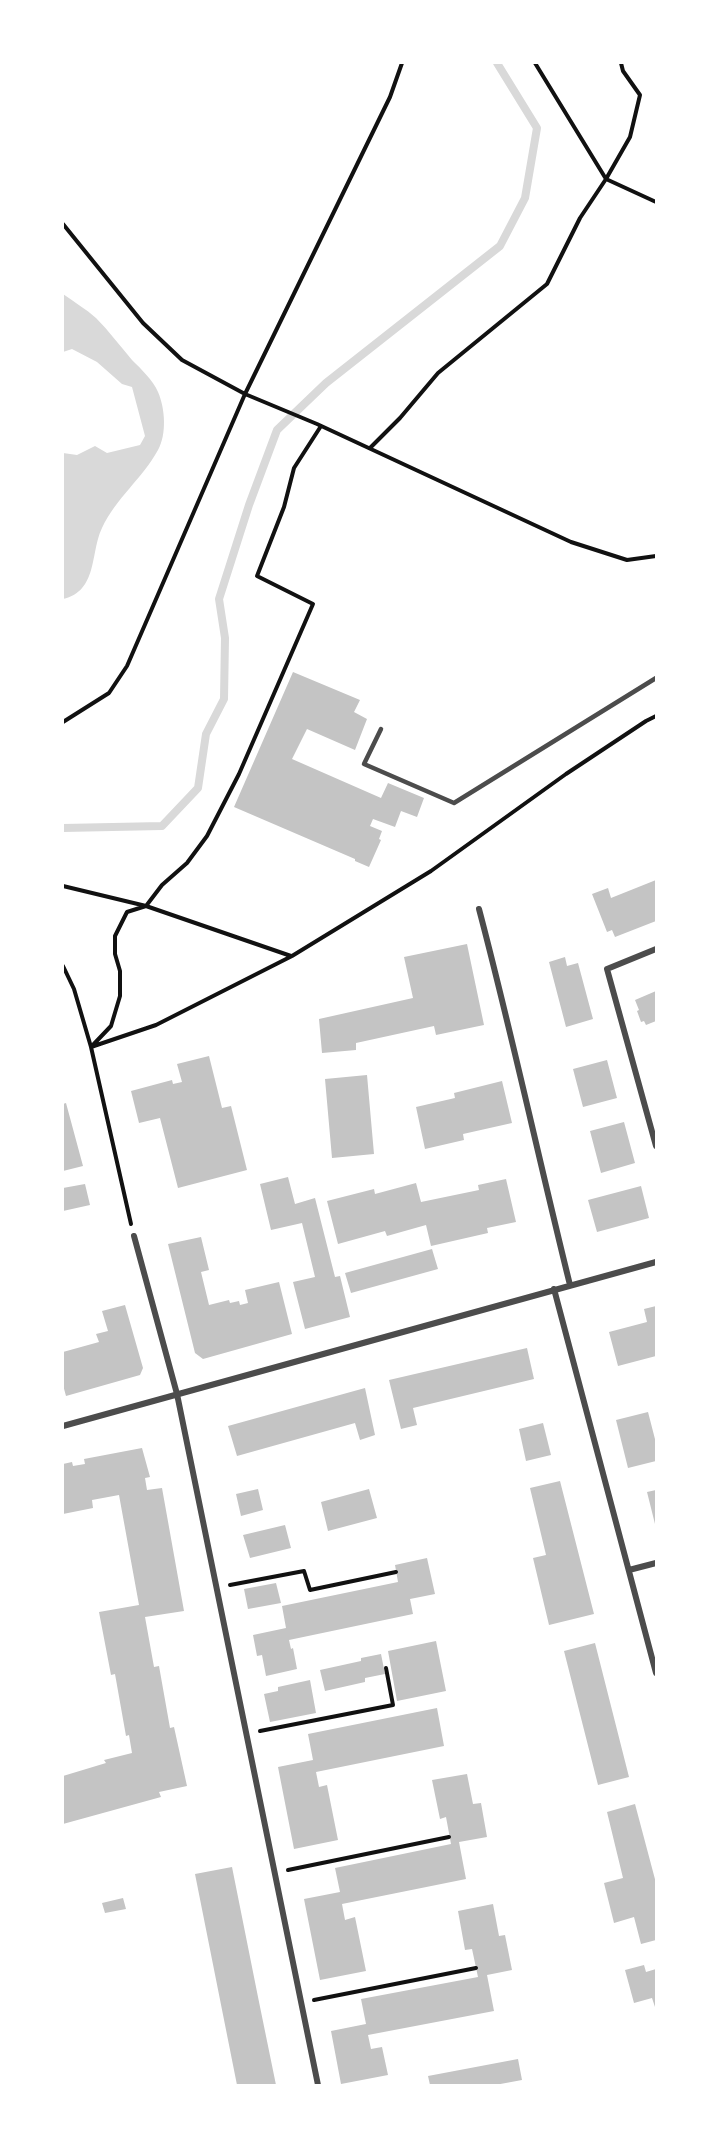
<!DOCTYPE html>
<html>
<head>
<meta charset="utf-8">
<style>
	body { margin:0 }
	#map { position:relative; width:719px; height:2148px; overflow:hidden; background:#fff; font-family:"Exo 2",sans-serif }
	canvas { display:block }
	.frame { position:absolute; inset:0; border:64px solid #fff; pointer-events:none }
</style>
</head>
<body>
<div id="map">
<canvas width="719" height="2148"></canvas>
<div class="frame"></div>
</div>
<script>
const ctx = document.querySelector('canvas').getContext('2d');
ctx.lineJoin = 'round';
function fillPath(path, color) { ctx.fillStyle = color; ctx.fill(path, 'evenodd'); }
function strokePath(path, color, width, dash) { ctx.strokeStyle = color; ctx.lineWidth = width; ctx.lineCap = dash ? 'butt' : 'round'; ctx.setLineDash(dash || []); ctx.stroke(path); }
fillPath(new Path2D(`
	M63 294C74 302 86 309 96 318 109 331 120 346 132 360 141 369 153 380 158 392 165 408 167 434 158 450 142 479 116 498 102 528 90 553 98 591 63 599V453L77 455 95 446 107 453 140 445 145 436 132 387 122 384 97 362 72 349 63 352Z`), '#d9d9d9');
strokePath(new Path2D(`
	M63 828 162 826 198 788 206 734 224 699 225 638 219 599 249 505 277 430 326 383 500 246 525 198 537 128 497 63`), '#d9d9d9', 8);
fillPath(new Path2D(`
	M293 672 360 700 354 712 367 719 355 750 307 729 292 759 381 798 388 783 424 798 417 817 401 811 395 827 373 819 370 826 382 831 379 839 381 840 369 867 355 861V859L234 807Z
	M656 880V921L615 937 612 930 607 932 592 894 608 888 611 898Z
	M467 944 484 1025 436 1035 434 1026 356 1043V1050L322 1053 319 1019 413 998 404 957Z
	M565 957 567 966 578 963 593 1019 566 1027 549 962Z
	M656 991V1021L646 1025 644 1021 641 1022 637 1011 639 1010 635 1000Z
	M209 1056 222 1108 231 1106 247 1170 178 1188 160 1118 139 1123 131 1091 172 1080 173 1084 182 1082 177 1064Z
	M607 1060 617 1098 583 1107 573 1069Z
	M367 1075 374 1154 332 1158 325 1079Z
	M502 1081 512 1123 463 1134 464 1140 425 1149 416 1107 455 1098 454 1093Z
	M66 1103 83 1166 63 1171V1104Z
	M624 1122 635 1163 601 1173 590 1131Z
	M288 1177 295 1204 315 1198 335 1277 340 1276 350 1317 305 1329 293 1282 315 1277 302 1223 271 1230 260 1184Z
	M506 1179 516 1222 487 1228 488 1233 431 1246 426 1225 387 1236 385 1231 338 1244 327 1201 374 1189 375 1194 416 1183 421 1202 479 1190 478 1185Z
	M85 1184 90 1205 63 1211V1188Z
	M641 1186 649 1218 597 1232 588 1200Z
	M201 1237 209 1270 201 1272 209 1305 229 1300 230 1303 239 1301 240 1305 248 1303 245 1290 279 1282 292 1334 203 1359 195 1353 168 1244Z
	M432 1249 438 1269 351 1293 345 1273Z
	M125 1305 143 1368 140 1375 66 1396 63 1385V1352L99 1342 96 1334 108 1331 102 1311Z
	M656 1306V1356L618 1366 609 1332 647 1322 644 1309Z
	M527 1348 534 1379 413 1408 417 1425 401 1429 389 1380Z
	M365 1388 375 1435 360 1440 355 1423 237 1456 228 1426Z
	M648 1412 656 1443V1461L628 1468 616 1420Z
	M543 1423 551 1455 526 1461 519 1429Z
	M142 1448 150 1477 145 1478 147 1490 162 1488 184 1611 145 1617 154 1667 159 1666 170 1728 174 1727 187 1786 159 1792 161 1797 63 1824V1776L106 1763 104 1760 132 1753 129 1735 126 1736 115 1674 111 1675 99 1612 139 1605 119 1495 92 1500 93 1508 63 1514V1464L72 1462 73 1466 85 1464 84 1459Z
	M560 1481 594 1614 549 1625 533 1558 546 1555 530 1488Z
	M258 1489 263 1510 241 1516 236 1494Z
	M369 1489 377 1518 328 1531 321 1502Z
	M656 1490V1524H655L647 1492Z
	M285 1525 291 1548 250 1558 243 1535Z
	M427 1558 435 1594 410 1599 413 1614 289 1640 291 1649 293 1648 297 1669 266 1676 262 1655 257 1656 253 1635 286 1628 282 1606 398 1582 395 1565Z
	M276 1583 281 1603 248 1609 244 1589Z
	M436 1641 446 1691 397 1701 388 1651Z
	M595 1643 629 1777 598 1785 564 1651Z
	M381 1654 385 1674 365 1678V1682L325 1691 320 1670 361 1661V1658Z
	M310 1680 316 1713 270 1722 264 1694 278 1691V1687Z
	M437 1708 444 1746 316 1772 319 1787 327 1785 338 1840 294 1849 278 1767 313 1760 308 1734Z
	M467 1774 473 1804 481 1803 487 1837 459 1842 466 1879 342 1904 345 1920 355 1917 366 1971 320 1980 304 1899 340 1892 335 1868 451 1844 446 1817 440 1819 432 1780Z
	M635 1804 656 1883V1940L641 1944 634 1917 614 1923 604 1883 623 1878 607 1812Z
	M232 1867 258 1997 276 2085H237L235 2075 195 1874Z
	M123 1898 126 1909 105 1913 102 1903Z
	M493 1904 499 1936 505 1935 512 1970 487 1975 494 2011 368 2035 371 2049 382 2047 388 2075 341 2084 331 2031 366 2024 361 1999 478 1977 472 1949 465 1950 458 1911Z
	M644 1965 646 1972 656 1969V2010L652 1998 634 2003 625 1970Z
	M518 2059 522 2080 495 2085H430L428 2076Z`), '#c4c4c4');
strokePath(new Path2D(`
	M535 63 606 179 656 202
	M63 224 143 323 182 360 245 394 317 424 571 542 627 560 656 556
	M370 448 400 418 438 373 547 284 580 218 606 179 630 137 640 95 623 71 621 63
	M63 722 109 693 127 666 245 394 390 97 402 63
	M63 886 146 906 162 885 187 863 207 836 239 774 313 604 257 576 284 507 294 468 321 426
	M63 966 74 989 91 1047 156 1025 292 956 431 871 566 774 646 721 656 716
	M131 1224 91 1047 111 1026 120 996V971L115 954V936L127 912 146 906 291 956
	M230 1585 304 1571 310 1590 396 1572
	M260 1731 393 1705 386 1668
	M288 1870 449 1837
	M314 2000 476 1968`), '#111', 4);
strokePath(new Path2D(`
	M381 729 364 764 454 803 656 678`), '#4c4c4c', 4.5);
strokePath(new Path2D(`
	M479 909C512 1034 539 1160 570 1285
	M656 949 607 969 656 1146
	M134 1236 177 1394 318 2085
	M554 1289 656 1673
	M63 1426 656 1262
	M629 1570 656 1563`), '#4c4c4c', 6);
</script>
</body>
</html>
